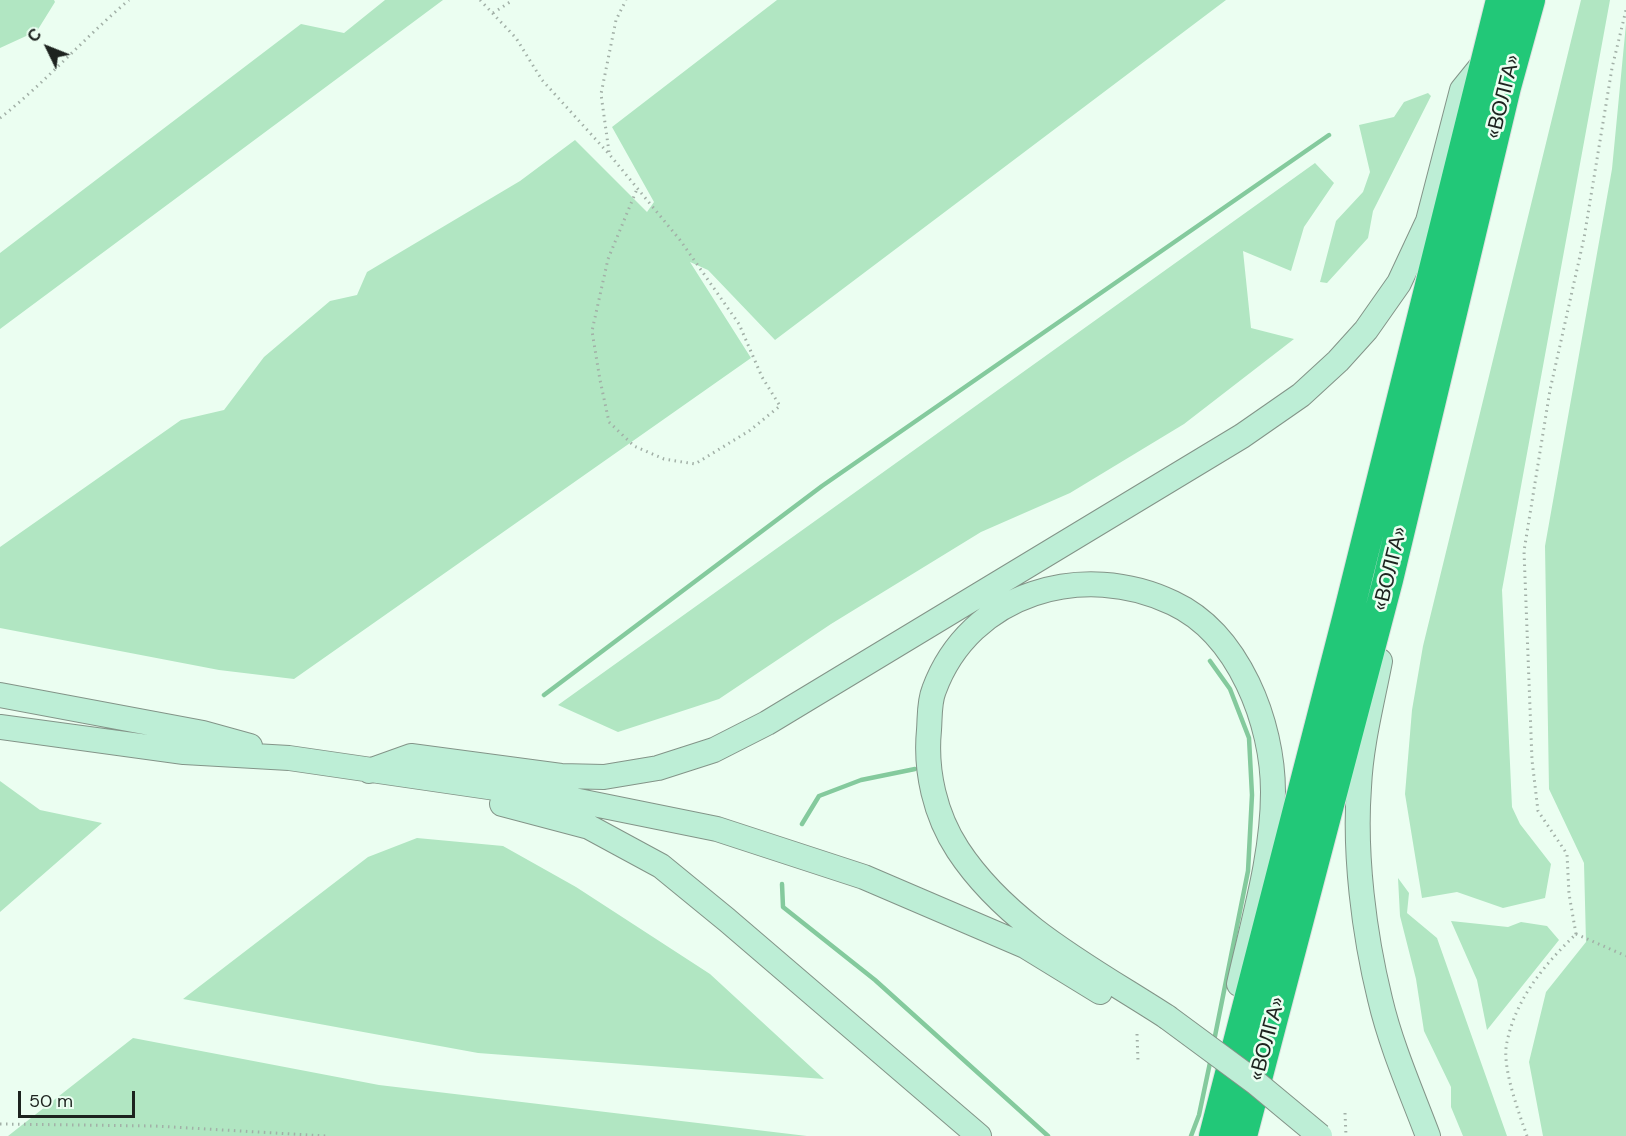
<!DOCTYPE html>
<html>
<head>
<meta charset="utf-8">
<style>
	body { margin:0 }
	#map { position:relative; width:1626px; height:1136px; overflow:hidden; background:#ebfef1; font-family:"DM Sans",sans-serif }
	canvas { display:block }
	.north { position:absolute; left:18px; top:18px; width:60px; height:60px; -webkit-text-stroke:4px #ebfef1; paint-order:stroke; rotate:313deg; font-size:16px; font-weight:700; line-height:24px; text-align:center; color:#1d231f }
	.north::after { content:''; display:block; margin:auto; width:21px; height:27px; background:#1d231f; clip-path:polygon(50% 0,100% 100%,50% 72%,0 100%) }
	.scale { position:absolute; left:18px; top:1091px; width:117px; height:27px; box-sizing:border-box; border:3px solid #1d231f; border-top:0; padding-left:8px; font-size:18px; line-height:21px; white-space:nowrap; color:#1d231f; -webkit-text-stroke:4px #ebfef1; paint-order:stroke }
</style>
</head>
<body>
<div id="map">
<canvas width="1626" height="1136"></canvas>
<div class="north">С</div>
<div class="scale">50 m</div>
</div>
<script>
const ctx = document.querySelector('canvas').getContext('2d');
ctx.lineJoin = 'round';
function fillPath(path, color) { ctx.fillStyle = color; ctx.fill(path, 'evenodd'); }
function strokePath(path, color, width, dash) { ctx.strokeStyle = color; ctx.lineWidth = width; ctx.lineCap = dash ? 'butt' : 'round'; ctx.setLineDash(dash || []); ctx.stroke(path); }
function drawText(font, color, halo, rows, align = 'center') {
  ctx.font = font + ' "DM Sans",sans-serif'; ctx.lineWidth = 5; ctx.setLineDash([]); ctx.textBaseline = 'middle'; ctx.strokeStyle = halo; ctx.fillStyle = color; for (const [text, x, y, turn = 0] of rows) {
    ctx.save(); ctx.translate(x, y); ctx.rotate((+turn || 0) * Math.PI / 180); ctx.textAlign = isNaN(turn) ? turn : align; if (halo) ctx.strokeText(text, 0, 0); ctx.fillText(text, 0, 0); ctx.restore();
  }
}
fillPath(new Path2D(`
	M0 0H54L55 2 37 31 0 48Z
	M385 0H443L0 329V253L301 24 344 33Z
	M777 0H1226L775 340 708 270 690 262 751 358 294 679 219 670 0 628V547L181 420 224 410 264 357 330 301 357 295 367 272 520 181 575 140 647 212 654 202 612 127Z
	M1581 0H1610L1502 590 1512 807 1520 824 1551 864 1545 898 1503 908 1457 892 1422 898 1405 794 1412 710 1423 646Z
	M1626 24V1136H1543L1529 1062 1546 992 1586 942 1584 863 1549 789 1545 546 1612 169Z
	M1428 93 1431 96 1373 211 1368 238 1327 283 1320 282 1336 221 1363 192 1370 172 1359 125 1394 117 1404 102Z
	M1315 163 1334 183 1304 227 1291 271 1243 251 1251 328 1294 339 1184 424 1070 493 981 532 831 624 719 699 618 732 558 705Z
	M0 781 40 810 102 823 0 912Z
	M417 838 503 846 576 887 710 974 824 1079 478 1053 183 999 368 857Z
	M1398 878 1409 893 1407 913 1437 938 1507 1136H1463L1451 1107V1087L1424 1031 1416 979 1400 916Z
	M1451 921 1508 927 1521 922 1547 926 1559 940 1487 1030 1477 980Z
	M133 1038 379 1085 807 1136H8Z`), '#b1e6c2');
strokePath(new Path2D(`
	M1210 661 1230 689 1249 738 1252 795 1248 871 1214 1041
	M544 695 822 486 1329 135
	M802 824 819 796 861 780 915 769
	M782 884 783 907 875 980 1048 1136
	M1191 1136 1199 1115 1211 1058`), '#84ca9d', 4.5);
const secondary = new Path2D(`
	M1380 661C1372 703 1361 744 1359 787 1354 854 1364 934 1380 999 1391 1046 1411 1091 1428 1136
	M0 695 203 733 250 746
	M0 727 184 752 289 758 564 798 717 829 864 877 1025 946 1100 992
	M369 771 411 756 561 776 604 777 658 768 714 750 767 723 1242 436 1301 395 1338 361 1366 330 1399 283 1428 221 1462 90 1483 64
	M502 804 589 827 661 866 727 920 979 1136
	M1167 1017C1093 969 1008 926 958 850 935 815 925 771 929 730 930 717 929 702 934 690 970 592 1084 560 1173 603 1239 634 1273 723 1273 792 1273 856 1253 921 1239 984`);
const highway = new Path2D(`
	M1214 1136 1347 619 1501 0
	M1242 1136 1388 580 1506 87 1530 0`);
strokePath(secondary, '#839488', 26);
strokePath(highway, '#dfe0e0', 32);
strokePath(new Path2D(`
	M480 0 516 38 542 80 609 154 680 240 739 324 762 377 780 406 749 431 695 464 664 459 634 446 609 422 600 380 592 331 608 259 637 189
	M493 13 513 0
	M0 118C45 83 84 38 129 0
	M609 152 601 94 616 20 626 0
	M1576 934 1569 894 1567 854 1538 811 1532 760 1524 551 1550 390 1584 238 1612 68 1626 10
	M1576 934 1626 956
	M1137 1034 1138 1061
	M1345 1113 1346 1136
	M0 1124 155 1126 326 1136
	M1527 1136C1519 1113 1501 1066 1507 1042 1516 998 1545 964 1576 934`), '#a2b0a7', 3, [1.5, 4.5]);
strokePath(secondary, '#bdeed6', 24);
strokePath(highway, '#22c878', 30);
const secondaryBridge = new Path2D(`
	M1167 1017 1255 1082 1320 1136`);
strokePath(secondaryBridge, '#839488', 26, []);
strokePath(secondaryBridge, '#bdeed6', 24);
drawText('21px', '#1d231f', '#ebfef1', [
	["«ВОЛГА»",1504,97,-76],
	["«ВОЛГА»",1391,569,-76],
	["«ВОЛГА»",1268,1039,-75]
]);
</script>
</body>
</html>
